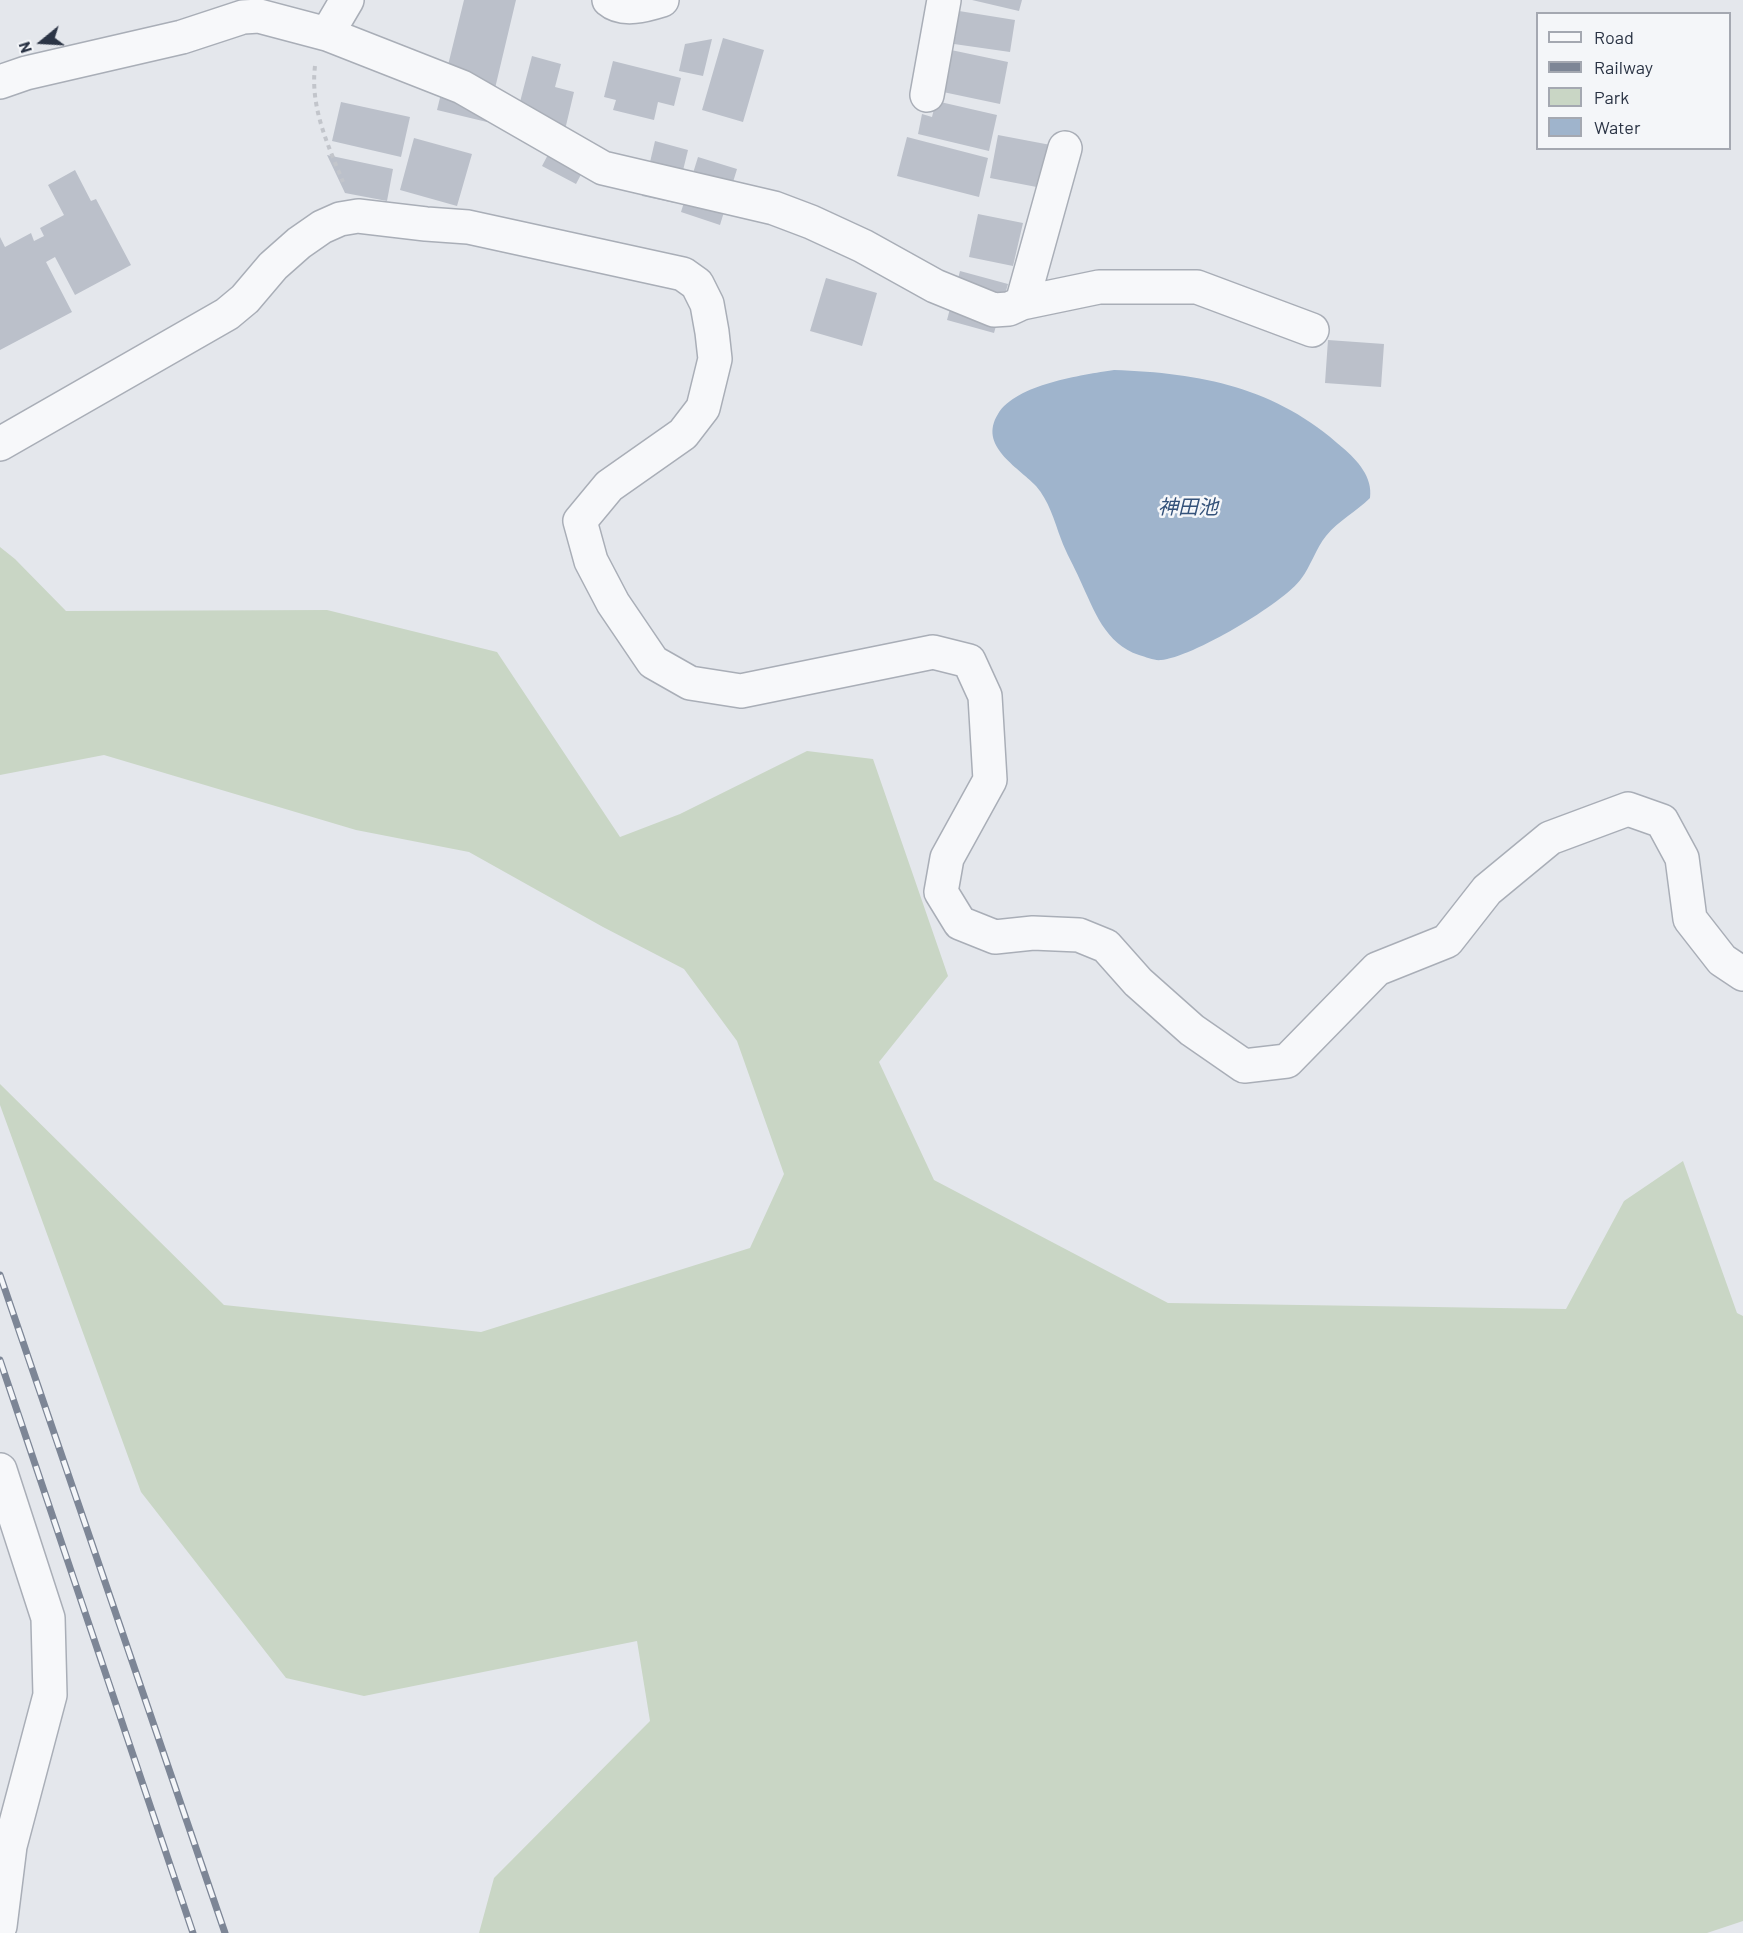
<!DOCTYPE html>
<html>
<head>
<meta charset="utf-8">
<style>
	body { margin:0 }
	#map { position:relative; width:1743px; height:1933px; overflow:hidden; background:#e4e7ec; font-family:Barlow,sans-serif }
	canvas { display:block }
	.legend { position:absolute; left:1536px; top:12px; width:195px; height:138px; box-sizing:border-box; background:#f4f6f9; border:2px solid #a4a8b1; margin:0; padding:8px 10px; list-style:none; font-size:18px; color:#2b3445 }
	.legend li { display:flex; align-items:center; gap:12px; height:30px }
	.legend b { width:30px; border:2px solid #a4a8b1 }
	.north { position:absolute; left:12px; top:12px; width:60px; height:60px; -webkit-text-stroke:4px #f4f6f9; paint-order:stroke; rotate:252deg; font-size:16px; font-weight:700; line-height:24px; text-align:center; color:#2b3445 }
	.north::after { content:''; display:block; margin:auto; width:21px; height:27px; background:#2b3445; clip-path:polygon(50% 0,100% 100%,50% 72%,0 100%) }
</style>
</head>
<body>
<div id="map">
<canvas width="1743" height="1933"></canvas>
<ul class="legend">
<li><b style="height:8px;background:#f7f8fa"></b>Road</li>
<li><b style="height:8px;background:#7d8696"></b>Railway</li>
<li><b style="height:16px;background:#c9d6c5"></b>Park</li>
<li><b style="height:16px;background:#9fb4cc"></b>Water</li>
</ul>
<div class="north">N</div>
</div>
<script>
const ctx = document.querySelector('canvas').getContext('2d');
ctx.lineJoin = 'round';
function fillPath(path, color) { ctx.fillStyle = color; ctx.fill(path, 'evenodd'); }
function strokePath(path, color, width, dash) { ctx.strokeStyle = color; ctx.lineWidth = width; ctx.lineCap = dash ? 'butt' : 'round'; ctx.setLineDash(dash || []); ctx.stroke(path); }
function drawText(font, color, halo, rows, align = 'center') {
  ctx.font = font + ' Barlow,"Noto Sans JP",sans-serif'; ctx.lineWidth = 5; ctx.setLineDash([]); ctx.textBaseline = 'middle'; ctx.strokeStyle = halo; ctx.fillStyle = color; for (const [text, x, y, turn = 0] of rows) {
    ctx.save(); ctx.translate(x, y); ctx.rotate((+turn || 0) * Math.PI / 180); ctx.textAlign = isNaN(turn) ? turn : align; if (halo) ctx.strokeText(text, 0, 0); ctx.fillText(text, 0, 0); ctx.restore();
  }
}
fillPath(new Path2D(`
	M0 547 15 559 66 611 327 610 497 652 620 837 680 814 807 751 873 759 948 976 879 1062 934 1180 1168 1303 1566 1309 1624 1201 1683 1161 1737 1313 1743 1316V1921L1707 1933H479L494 1878 650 1721 637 1641 364 1696 286 1678 141 1492 0 1105V1084L224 1305 481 1332 750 1248 784 1174 737 1041 684 969 603 927 469 852 356 830 104 755 0 775Z`), '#c9d6c5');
fillPath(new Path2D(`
	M1114 370C1201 373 1276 387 1343 448 1357 460 1373 477 1370 498 1356 512 1339 520 1326 536 1316 548 1311 566 1301 579 1284 603 1191 658 1161 660 1155 661 1146 657 1139 655 1105 644 1094 610 1080 580 1074 566 1066 553 1061 539 1054 520 1049 501 1036 486 1017 466 978 446 998 414 1016 384 1082 375 1114 370Z`), '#9fb4cc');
fillPath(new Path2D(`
	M464 0H516L487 122 437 110Z
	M972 0H1022L1019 11Z
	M959 11 1015 20 1010 52 954 44Z
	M723 38 764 50 743 122 702 110Z
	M712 39 703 76 679 71 685 44Z
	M951 50 1008 62 1000 104 943 92Z
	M532 56 561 64 555 87 574 92 564 134 515 121Z
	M613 61 681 78 674 106 658 102 654 120 613 110 616 100 604 97Z
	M936 101 997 115 989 151 918 134 922 114 932 117Z
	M341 102 410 117 401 157 332 141Z
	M559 134 593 152 576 184 542 166Z
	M998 135 1056 146 1047 189 990 178Z
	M907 137 988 158 979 197 897 176Z
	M414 138 472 154 457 206 400 190Z
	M655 141 688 150 675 203 642 196Z
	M327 155 393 169 387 201 345 193Z
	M698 157 737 169 720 225 681 212Z
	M75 170 91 201 96 199 131 265 75 295 55 257 46 262 72 312 0 350V237L5 247 31 233 34 241 44 236 40 228 64 215 48 185Z
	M978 214 1023 223 1013 266 969 257Z
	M960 271 1008 284 994 333 947 320Z
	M826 278 877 293 862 346 810 331Z
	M1328 340 1384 344 1381 387 1325 383Z`), '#bbc0ca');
const street = new Path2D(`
	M609 0C623 12 646 5 662 0
	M327 34 347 0
	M0 82 26 73 182 37 243 17 259 16 327 34 462 87 603 168 774 208 811 222 863 246 935 286 994 310 1009 309 1022 303 1099 287H1197L1312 330
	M927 95 944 0
	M1022 303 1065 148
	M0 444 227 314 245 299 273 266 299 243 322 227 340 219 358 216 426 224 468 227 683 274 697 284 707 304 712 332 715 359 703 408 683 434 609 486 580 521 591 561 613 603 653 662 690 683 741 691 933 652 969 661 985 696 990 780 947 858 941 892 960 923 995 937 1033 933 1079 935 1106 946 1138 982 1192 1030 1244 1066 1287 1061 1377 969 1447 941 1487 890 1550 838 1628 809 1662 821 1682 858 1690 919 1722 960 1743 974
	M0 1470 48 1618 50 1695 10 1846 0 1926`);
strokePath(street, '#a9aeb7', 36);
strokePath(new Path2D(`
	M315 66C310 108 328 145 343 182`), '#c2c5cb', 4, [4.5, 4.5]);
strokePath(street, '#f7f8fa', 33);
const rail = new Path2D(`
	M0 1275 225 1933
	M0 1360 193 1933`);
strokePath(rail, '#7d8696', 7);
strokePath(rail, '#f4f6f9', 4.5, [14]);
drawText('italic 20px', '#34527a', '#f4f6f9', [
	["神田池",1188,507]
]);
</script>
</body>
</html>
